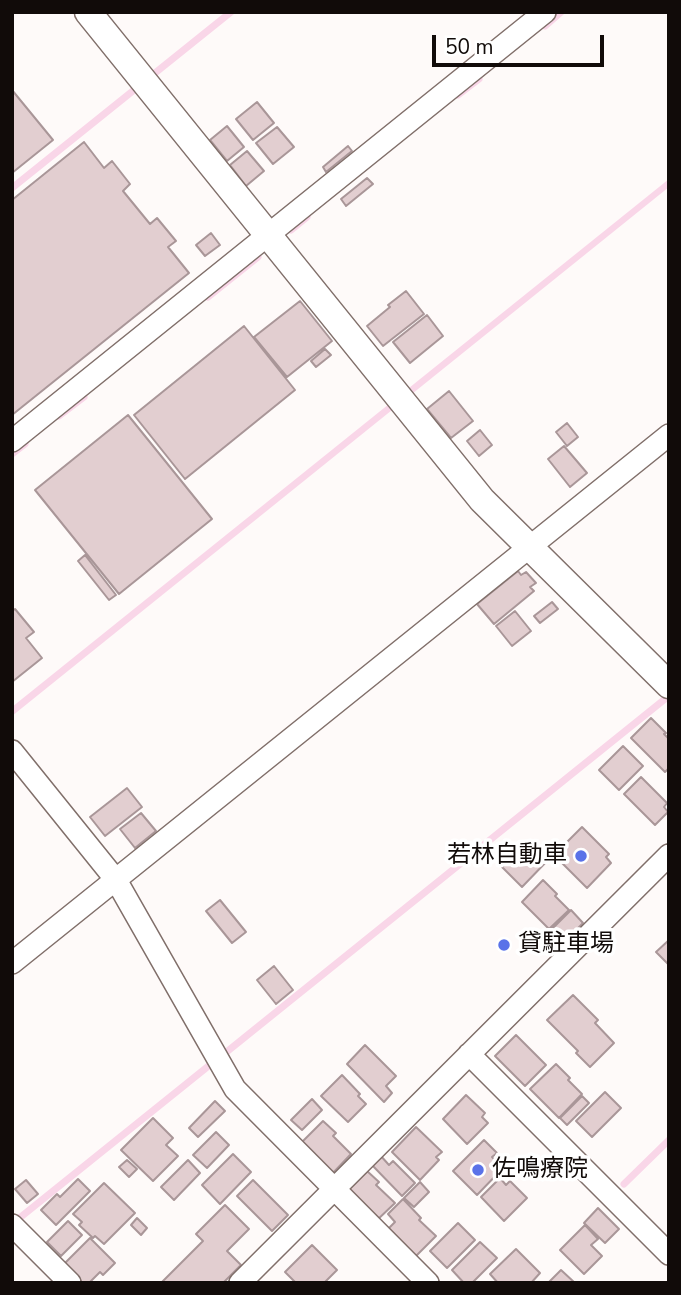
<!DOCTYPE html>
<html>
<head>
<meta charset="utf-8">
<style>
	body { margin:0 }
	#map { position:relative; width:681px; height:1295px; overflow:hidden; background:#fefaf9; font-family:"Nunito Sans",sans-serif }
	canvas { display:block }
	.frame { position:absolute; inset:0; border:14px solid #110b09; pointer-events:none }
	.scale { position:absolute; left:432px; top:35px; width:172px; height:32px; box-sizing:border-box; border:4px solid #110b09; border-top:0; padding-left:9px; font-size:21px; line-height:24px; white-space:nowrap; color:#110b09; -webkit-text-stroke:5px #fff; paint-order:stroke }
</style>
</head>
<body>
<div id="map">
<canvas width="681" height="1295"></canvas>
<div class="frame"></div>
<div class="scale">50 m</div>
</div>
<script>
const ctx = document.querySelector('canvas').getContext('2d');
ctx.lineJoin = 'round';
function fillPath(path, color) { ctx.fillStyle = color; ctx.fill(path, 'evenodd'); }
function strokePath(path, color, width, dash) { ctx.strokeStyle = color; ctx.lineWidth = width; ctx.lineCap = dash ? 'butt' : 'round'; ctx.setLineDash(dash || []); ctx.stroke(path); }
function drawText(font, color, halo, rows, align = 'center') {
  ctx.font = font + ' "Nunito Sans","Noto Sans JP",sans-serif'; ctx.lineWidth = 7; ctx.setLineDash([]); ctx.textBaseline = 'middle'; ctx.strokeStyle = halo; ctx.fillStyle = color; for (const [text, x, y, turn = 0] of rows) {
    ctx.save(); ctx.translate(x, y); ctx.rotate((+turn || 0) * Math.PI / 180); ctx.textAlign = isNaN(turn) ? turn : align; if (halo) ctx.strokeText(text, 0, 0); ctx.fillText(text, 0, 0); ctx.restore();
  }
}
fillPath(new Path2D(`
	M669 179V187L12 716V707Z`), '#f9d6e8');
strokePath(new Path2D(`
	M545 26 561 12
	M155 73 231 12
	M458 95 479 79
	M12 188 134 90
	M291 230 307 217
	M208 297 258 257
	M59 416 84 397
	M12 454 25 444
	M224 1054 665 699
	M624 1184 669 1140
	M17 1220 211 1064`), '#f9d6e8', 7);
const building = new Path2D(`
	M12 90 53 140 12 173Z
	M257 102 274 123 253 140 236 119Z
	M227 126 244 147 227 161 210 140Z
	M277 127 294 147 273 164 256 143Z
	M84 142 104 168 112 161 130 184 123 191 150 224 157 218 176 241 168 247 189 273 12 415V200Z
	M348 146 352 151 326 172 323 167Z
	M247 151 264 171 246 186 230 165Z
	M367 178 373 184 346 206 341 199Z
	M211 233 220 245 205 256 196 245Z
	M406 291 424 314 383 346 367 326 390 307 388 305Z
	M300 301 332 341 287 377 254 337Z
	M427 315 443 336 410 363 393 342Z
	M244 326 295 390 185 479 134 415Z
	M325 349 331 355 316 367 311 361Z
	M449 391 473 421 451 438 427 409Z
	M128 415 212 519 119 594 35 490Z
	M567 423 578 437 567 446 556 432Z
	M480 430 492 445 479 456 467 441Z
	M564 446 587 473 570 487 548 459Z
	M85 555 116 595 109 600 78 561Z
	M518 571 521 575 526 572 536 583 530 587 534 591 494 624 477 604Z
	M552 602 558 609 540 623 534 616Z
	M15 609 34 632 26 638 42 658 12 682V611Z
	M515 611 531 631 512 646 496 626Z
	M651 718 666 733 664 734 669 739V768L665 772 631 738Z
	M623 746 643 766 619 790 599 770Z
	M641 777 667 803 664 807 668 812 655 825 624 794Z
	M127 788 142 807 105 836 90 817Z
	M141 813 156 831 135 848 120 829Z
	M582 827 609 854 606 857 611 863 587 888 554 855Z
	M538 847 549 859 522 887 502 867 519 850 527 858Z
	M543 880 557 894 555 896 569 910 549 929 522 902Z
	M220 900 246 932 232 943 206 911Z
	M571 910 583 923 564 943 551 930Z
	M669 940V965L656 952Z
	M274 966 293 990 276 1004 257 980Z
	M573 995 598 1020 595 1023 614 1043 590 1067 576 1053 578 1051 547 1020Z
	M516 1035 546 1065 525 1086 495 1056Z
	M365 1045 396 1076 386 1086 392 1093 384 1102 347 1064Z
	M556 1064 570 1078 568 1080 582 1094 559 1118 530 1089Z
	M342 1075 360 1094 358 1096 366 1104 348 1122 321 1096Z
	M605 1092 621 1108 592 1137 576 1121Z
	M466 1095 485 1113 482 1117 488 1123 467 1144 443 1119Z
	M582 1096 589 1103 567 1125 560 1118Z
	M312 1099 322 1110 302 1130 291 1120Z
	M215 1101 225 1111 198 1137 189 1128Z
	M153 1118 173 1138 166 1145 178 1156 153 1181 121 1150Z
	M323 1121 336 1133 333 1136 351 1154 332 1174 301 1143Z
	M416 1127 442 1152 436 1157 439 1160 420 1180 392 1152Z
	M216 1132 229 1145 207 1168 193 1155Z
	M484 1140 497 1153 492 1157 503 1168 477 1195 453 1171Z
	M233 1154 251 1172 220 1204 202 1185Z
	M380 1155 389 1165 393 1161 415 1183 402 1196 371 1164Z
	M127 1160 137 1169 129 1177 119 1167Z
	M188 1160 200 1173 174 1200 161 1187Z
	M367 1171 379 1182 376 1185 395 1203 375 1222 346 1192Z
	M500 1178 506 1185 510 1181 527 1198 504 1221 481 1197Z
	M78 1179 90 1191 56 1225 41 1210 57 1194 60 1197Z
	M26 1180 38 1194 27 1203 15 1189Z
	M253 1180 288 1215 272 1231 237 1196Z
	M420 1182 429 1192 414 1207 404 1198Z
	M104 1183 135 1213 104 1244 95 1236 93 1238 79 1225 82 1222 73 1214Z
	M403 1199 421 1218 419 1220 436 1236 414 1258 387 1230 395 1222 388 1214Z
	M225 1205 249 1229 227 1251 241 1265 223 1283H161L203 1241 196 1234Z
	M598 1208 619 1229 605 1243 584 1223Z
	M137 1218 147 1228 141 1235 131 1225Z
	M68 1221 82 1235 61 1256 47 1242Z
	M458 1223 475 1240 447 1268 430 1251Z
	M585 1225 598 1239 591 1245 602 1256 584 1274 560 1250Z
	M90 1238 115 1263 103 1275 100 1272 89 1283H82L64 1264Z
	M480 1242 497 1258 472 1283H464L452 1270Z
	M312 1245 337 1270 324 1283H296L285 1272Z
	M516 1249 540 1273 531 1283H498L490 1274Z
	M561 1270 575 1283H548Z`);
fillPath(building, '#e2ced0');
strokePath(building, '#a99698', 2);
const minor = new Path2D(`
	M12 441 545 12
	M12 751 116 880 235 1089 428 1283
	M12 963 669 435
	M469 1054 669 1254
	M12 1225 70 1283
	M240 1283 669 855`);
const tertiary = new Path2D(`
	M88 12 482 500 669 685`);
strokePath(minor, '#806f6a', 24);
strokePath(tertiary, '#806f6a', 29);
strokePath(minor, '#fff', 21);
strokePath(tertiary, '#fff', 26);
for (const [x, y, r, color] of [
	[581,856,7,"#5a72e8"],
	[504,945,7,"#5a72e8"],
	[478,1170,7,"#5a72e8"]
]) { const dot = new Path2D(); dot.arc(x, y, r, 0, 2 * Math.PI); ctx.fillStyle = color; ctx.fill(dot); strokePath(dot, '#fff', 2.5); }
drawText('24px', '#110b09', '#fff', [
	["若林自動車",567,856,"right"],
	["貸駐車場",518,945],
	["佐鳴療院",492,1170]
], 'left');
</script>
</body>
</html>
